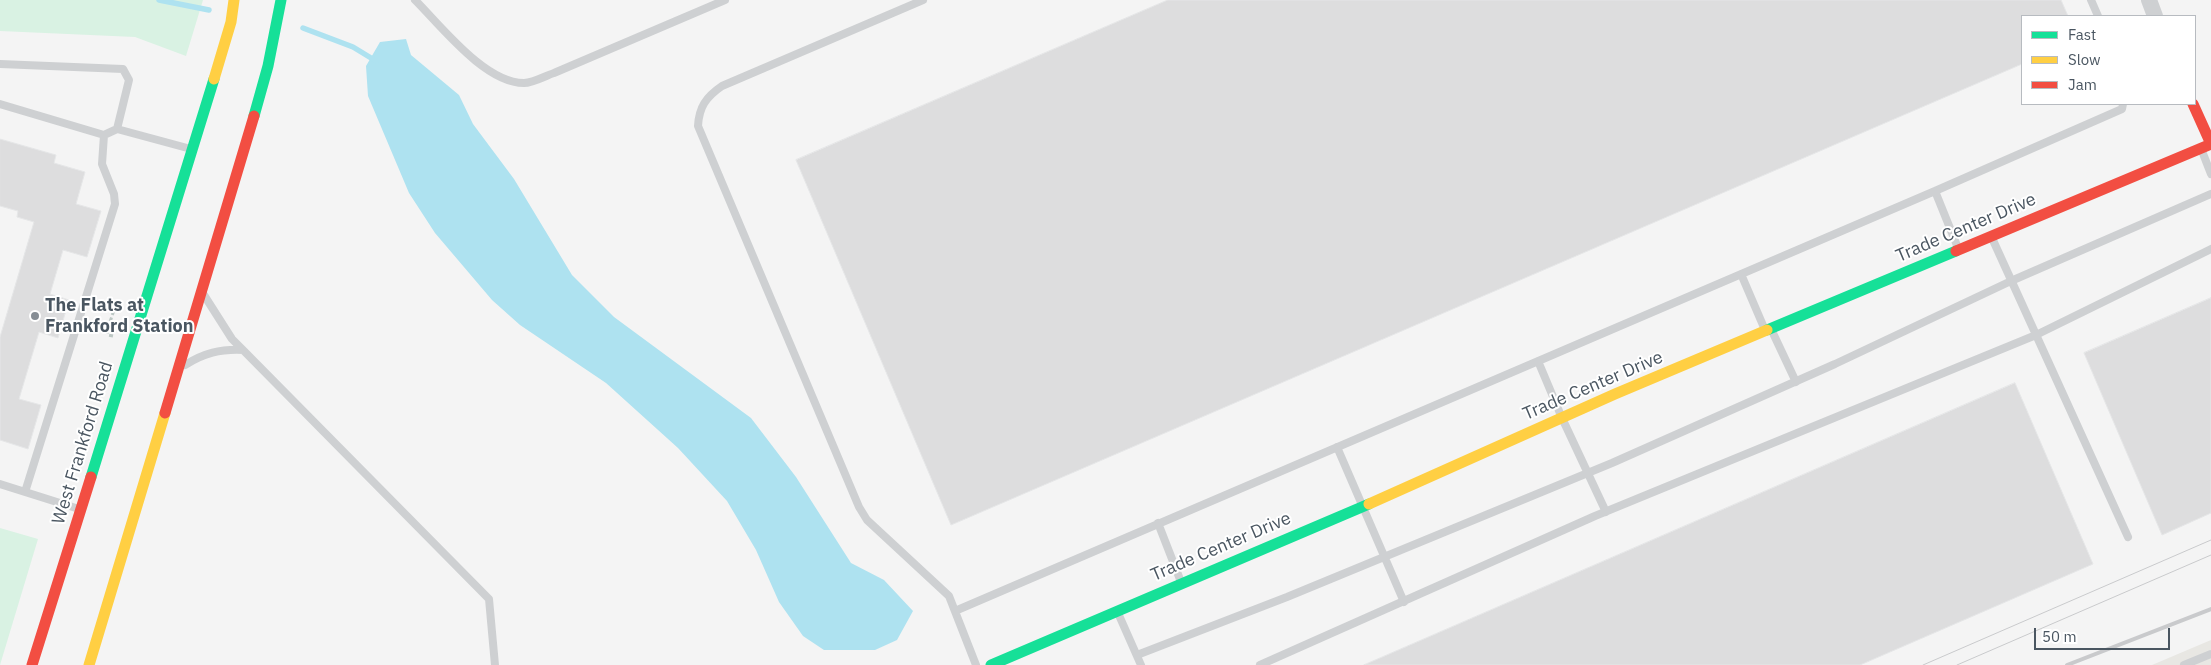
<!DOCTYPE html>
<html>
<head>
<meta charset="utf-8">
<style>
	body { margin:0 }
	#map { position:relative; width:2211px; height:665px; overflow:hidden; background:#f4f4f4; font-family:"IBM Plex Sans",sans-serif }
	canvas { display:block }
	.legend { position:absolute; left:2021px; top:15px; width:175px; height:90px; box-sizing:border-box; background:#fff; border:1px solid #b7bbc0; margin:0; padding:6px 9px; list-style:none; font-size:15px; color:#4a5661 }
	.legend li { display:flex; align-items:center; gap:10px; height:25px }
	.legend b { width:25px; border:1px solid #b7bbc0 }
	.scale { position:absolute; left:2034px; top:628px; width:136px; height:22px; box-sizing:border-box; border:2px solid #4a5661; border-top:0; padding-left:6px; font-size:15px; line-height:18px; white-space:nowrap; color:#4a5661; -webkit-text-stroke:4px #fff; paint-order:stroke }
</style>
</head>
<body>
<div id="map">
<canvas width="2211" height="665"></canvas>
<ul class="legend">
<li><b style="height:6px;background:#16e098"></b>Fast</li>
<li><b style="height:6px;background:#ffcf43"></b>Slow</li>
<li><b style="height:6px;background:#f24e42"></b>Jam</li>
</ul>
<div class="scale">50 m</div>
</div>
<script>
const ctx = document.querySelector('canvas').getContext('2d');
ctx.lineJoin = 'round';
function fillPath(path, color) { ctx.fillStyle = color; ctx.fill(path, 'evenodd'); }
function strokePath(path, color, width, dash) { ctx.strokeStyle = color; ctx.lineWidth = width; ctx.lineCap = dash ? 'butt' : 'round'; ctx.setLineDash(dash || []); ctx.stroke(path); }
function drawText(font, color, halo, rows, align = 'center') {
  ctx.font = font + ' "IBM Plex Sans",sans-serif'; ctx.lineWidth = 4; ctx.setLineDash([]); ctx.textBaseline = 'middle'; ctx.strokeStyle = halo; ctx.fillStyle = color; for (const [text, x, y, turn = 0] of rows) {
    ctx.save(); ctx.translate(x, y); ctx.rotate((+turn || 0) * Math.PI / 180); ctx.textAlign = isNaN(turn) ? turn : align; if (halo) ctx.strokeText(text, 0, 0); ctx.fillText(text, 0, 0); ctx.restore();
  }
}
fillPath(new Path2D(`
	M2211 640V665H2152Z`), '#e8e7e3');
fillPath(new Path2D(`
	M0 0H203L186 56 135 37 0 31Z
	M0 528 38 539 0 665Z`), '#d9f2e3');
fillPath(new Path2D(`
	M406 39 411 55 459 95 473 124 514 179 572 275 614 317 751 418 796 477 851 563 884 580 913 611 897 640 875 650H824L803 636 779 602 756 550 727 501 678 448 606 383 520 325 492 300 435 233 409 193 368 96 366 66 380 42Z`), '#aee2f0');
strokePath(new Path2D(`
	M159 0 209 10
	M303 28 353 47 376 61`), '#aee2f0', 5.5);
const building = new Path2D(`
	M1168 0H2061L2068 16H2022V64L951 525 796 160Z
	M0 139 56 155 54 163 85 172 76 204 101 211 87 257 63 250 50 294 69 300 58 338 39 332 19 399 41 405 28 449 0 440V337L34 222 17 217 18 211 0 206Z
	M2211 298V513L2162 535 2084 353Z
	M2015 383 2093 564 1860 665H1364Z`);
fillPath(building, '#ddddde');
strokePath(building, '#e5e6e7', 1);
strokePath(new Path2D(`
	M113 336 108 335 107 331 116 304 114 301`), '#bcc7c4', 3, [4, 2.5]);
strokePath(new Path2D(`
	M415 0C442 27 485 83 524 83 533 83 545 76 554 73L725 0
	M923 0 722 86C706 97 699 107 698 126L859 507 867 520 949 596 976 665
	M2091 0 2098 16
	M0 64 123 69 129 80 117 129
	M0 104 104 135 117 129 191 149
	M2202 151 2211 174
	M1992 238 2128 537
	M1958 248 1935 191 2122 109 2123 104
	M1741 274 1765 330
	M1772 331 1796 382
	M243 350 489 599 495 665
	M1538 361 1562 418 1606 512
	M185 365C204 353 220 349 243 350L232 339 204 295
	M1337 447 1404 602
	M0 484 79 509
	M25 492 115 204 114 194 102 164 104 135
	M1158 523 1181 582
	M955 611 1935 191
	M1118 613 1141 665
	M1137 655 1287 597 1612 463 1835 364 2011 281 2211 194
	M1260 665 1595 516 2036 335 2211 249
	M2184 665 2211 654`), '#ced0d2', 8);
strokePath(new Path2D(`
	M2149 0 2155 16`), '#ced0d2', 16);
strokePath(new Path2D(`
	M254 116 268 66 281 0
	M1767 330 1956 251
	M91 477 214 79
	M991 665 1369 504`), '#16e098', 11);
strokePath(new Path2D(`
	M214 79 231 22 234 0
	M1369 504 1615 394 1767 330
	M89 665 165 413`), '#ffcf43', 11);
strokePath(new Path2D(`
	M1956 251 2211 144 2193 104
	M165 413 254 116
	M32 665 91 477`), '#f24e42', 11);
strokePath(new Path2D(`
	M1923 665 2211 540
	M1957 665 2211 555`), '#c9cacc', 1);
strokePath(new Path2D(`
	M2067 665 2211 609`), '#c9cacc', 4);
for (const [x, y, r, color] of [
	[35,316,5,"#868d94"]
]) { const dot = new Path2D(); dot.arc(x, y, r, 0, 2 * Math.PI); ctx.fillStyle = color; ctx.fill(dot); strokePath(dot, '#fff', 2); }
drawText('18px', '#4a5661', '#fff', [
	["Trade Center Drive",1966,228,-23],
	["Trade Center Drive",1593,386,-23],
	["West Frankford Road",83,443,-73],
	["Trade Center Drive",1221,547,-23]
]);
drawText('bold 18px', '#4a5661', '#fff', [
	["The Flats at",45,306],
	["Frankford Station",45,327]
], 'left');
</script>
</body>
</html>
